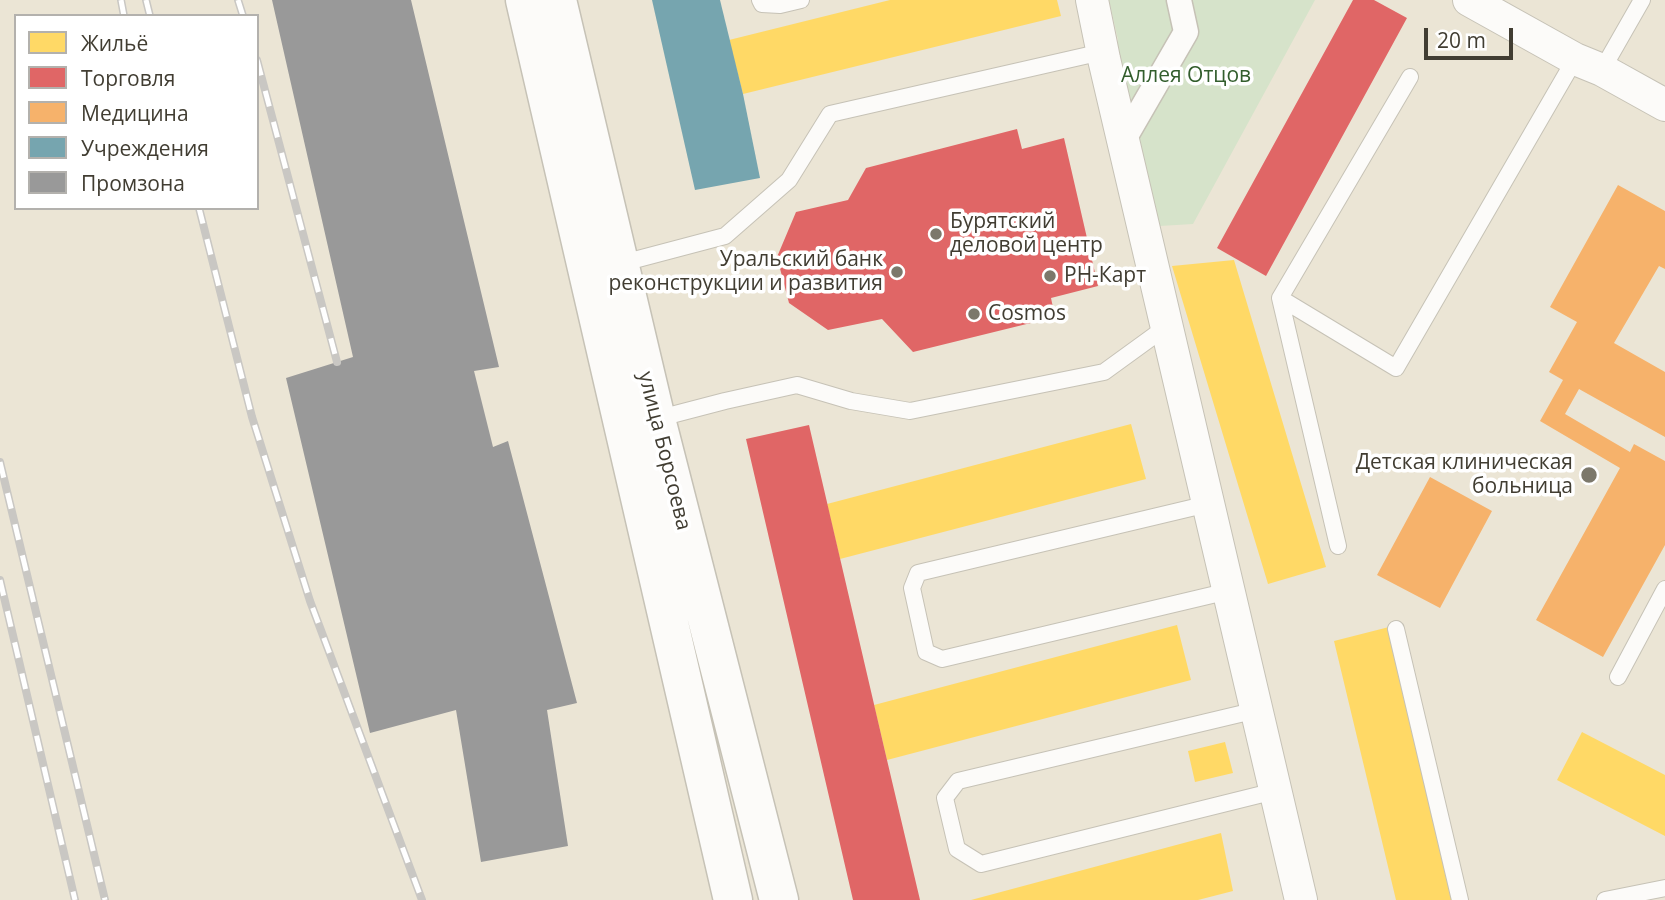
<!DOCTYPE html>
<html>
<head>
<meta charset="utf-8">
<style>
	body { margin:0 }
	#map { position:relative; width:1665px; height:900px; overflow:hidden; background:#ebe5d5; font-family:"Open Sans",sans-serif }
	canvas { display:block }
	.legend { position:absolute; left:14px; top:14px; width:245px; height:196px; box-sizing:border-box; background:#fff; border:2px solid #b3b1ad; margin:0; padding:9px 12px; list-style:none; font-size:21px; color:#413d32 }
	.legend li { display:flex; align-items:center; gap:14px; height:35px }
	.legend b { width:35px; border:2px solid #b3b1ad }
	.scale { position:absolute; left:1424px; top:28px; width:89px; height:32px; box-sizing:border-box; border:4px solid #413d32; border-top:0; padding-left:9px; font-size:21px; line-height:24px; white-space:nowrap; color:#413d32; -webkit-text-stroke:5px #fff; paint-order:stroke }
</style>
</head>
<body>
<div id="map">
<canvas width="1665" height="900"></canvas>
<ul class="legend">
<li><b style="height:19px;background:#ffd966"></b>Жильё</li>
<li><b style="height:19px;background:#e06666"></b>Торговля</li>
<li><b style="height:19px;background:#f6b26b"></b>Медицина</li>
<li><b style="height:19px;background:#76a5af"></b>Учреждения</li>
<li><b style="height:19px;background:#999"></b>Промзона</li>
</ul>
<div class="scale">20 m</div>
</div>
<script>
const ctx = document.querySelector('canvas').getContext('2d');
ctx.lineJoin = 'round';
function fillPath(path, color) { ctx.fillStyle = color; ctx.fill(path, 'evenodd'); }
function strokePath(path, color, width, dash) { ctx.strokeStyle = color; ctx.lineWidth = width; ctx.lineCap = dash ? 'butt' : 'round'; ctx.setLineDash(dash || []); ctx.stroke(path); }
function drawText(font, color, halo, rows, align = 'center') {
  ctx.font = font + ' "Open Sans",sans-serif'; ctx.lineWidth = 7; ctx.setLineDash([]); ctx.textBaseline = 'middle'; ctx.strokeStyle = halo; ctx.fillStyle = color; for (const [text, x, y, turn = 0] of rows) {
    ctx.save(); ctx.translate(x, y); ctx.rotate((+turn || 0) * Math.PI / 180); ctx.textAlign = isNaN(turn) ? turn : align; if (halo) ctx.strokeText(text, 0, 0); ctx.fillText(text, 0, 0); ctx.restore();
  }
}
fillPath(new Path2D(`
	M1109 0H1315L1193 224 1143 227 1104 59 1118 40Z`), '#d6e3ca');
fillPath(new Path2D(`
	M890 0H1057L1061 16 743 94 729 40Z
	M1234 260 1326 567 1268 584 1172 266Z
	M1131 424 1146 479 840 559 827 504Z
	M1177 625 1191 680 887 760 874 705Z
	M1389 627 1454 900H1396L1334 641Z
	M1582 732 1665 775V836L1557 780Z
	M1225 742 1233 773 1195 782 1188 751Z
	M1221 833 1233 891 1198 900H971Z`), '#ffd966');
fillPath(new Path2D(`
	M1353 0H1374L1407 18 1266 276 1217 248Z
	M1017 129 1022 149 1064 138 1098 286 1051 298 1055 317 913 352 882 319 828 330 789 303 777 257 796 212 848 200 866 168Z
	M809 425 887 760 920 900H853L746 439Z`), '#e06666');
fillPath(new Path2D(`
	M1618 185 1665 211V269L1659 266 1614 343 1665 372V437L1579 389 1565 414 1630 452 1634 444 1665 461V545L1603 657 1536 620 1620 468 1540 421 1563 380 1549 372 1577 322 1550 307Z
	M1430 477 1492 511 1440 608 1377 575Z`), '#f6b26b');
fillPath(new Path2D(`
	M652 0H720L743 94 760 178 695 190Z`), '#76a5af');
fillPath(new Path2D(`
	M272 0H411L499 367 474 371 493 447 508 441 577 703 547 710 568 846 481 862 456 710 370 733 286 378 353 357Z`), '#999');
const service = new Path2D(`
	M760 0 762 4 780 5 801 0
	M1602 70 1642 0
	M619 264 725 236 789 180 830 114 1102 52
	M1280 298 1396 368 1575 59
	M656 419 725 401 797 385 851 401 910 411 1104 372 1166 327
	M1208 504 918 573 912 588 926 652 942 659 1229 591
	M1338 546 1280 298 1410 77
	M1396 629 1460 900
	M1618 677 1665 589
	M1257 710 958 781 945 798 957 849 981 864 1275 791
	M1605 900 1665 888`);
const pedestrian = new Path2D(`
	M1123 141 1186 32 1179 0`);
const minor = new Path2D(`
	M1092 0 1104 59 1301 900
	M1469 0 1575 59 1602 70 1665 105`);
const primary = new Path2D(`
	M525 0 733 900
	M557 0 656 419 779 900`);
strokePath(service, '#c6c2b6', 18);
strokePath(pedestrian, '#c6c2b6', 27);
strokePath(minor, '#c6c2b6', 34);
strokePath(primary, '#c6c2b6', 41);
strokePath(service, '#fcfbf9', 16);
strokePath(pedestrian, '#fcfbf9', 24);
strokePath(minor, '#fcfbf9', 32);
strokePath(primary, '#fcfbf9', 38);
const rail = new Path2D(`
	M121 0 124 16
	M146 0 150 16
	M238 0 243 16
	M257 60 337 362
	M199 208 252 417 310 601 422 900
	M0 462 105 900
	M0 580 75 900`);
strokePath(rail, '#c9c7c3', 8);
strokePath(rail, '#fff', 5, [16]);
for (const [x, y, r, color] of [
	[936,234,7,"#7c786b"],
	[897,272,7,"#7c786b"],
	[1050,276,7,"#7c786b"],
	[974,314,7,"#7c786b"],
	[1589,475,9,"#7c786b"]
]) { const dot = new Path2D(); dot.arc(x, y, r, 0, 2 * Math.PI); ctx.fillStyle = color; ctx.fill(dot); strokePath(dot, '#fff', 2.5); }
drawText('21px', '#335e2d', '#fff', [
	["Аллея Отцов",1186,76]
]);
drawText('21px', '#413d32', '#fff', [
	["Бурятский",950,222],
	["деловой центр",950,246],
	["Уральский банк",883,260,"right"],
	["реконструкции и развития",883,284,"right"],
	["РН-Карт",1064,276],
	["Cosmos",988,314],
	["Детская клиническая",1573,463,"right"],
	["больница",1573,487,"right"]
], 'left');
drawText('21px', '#413d32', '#fff', [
	["улица Борсоева",664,451,76]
]);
</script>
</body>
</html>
